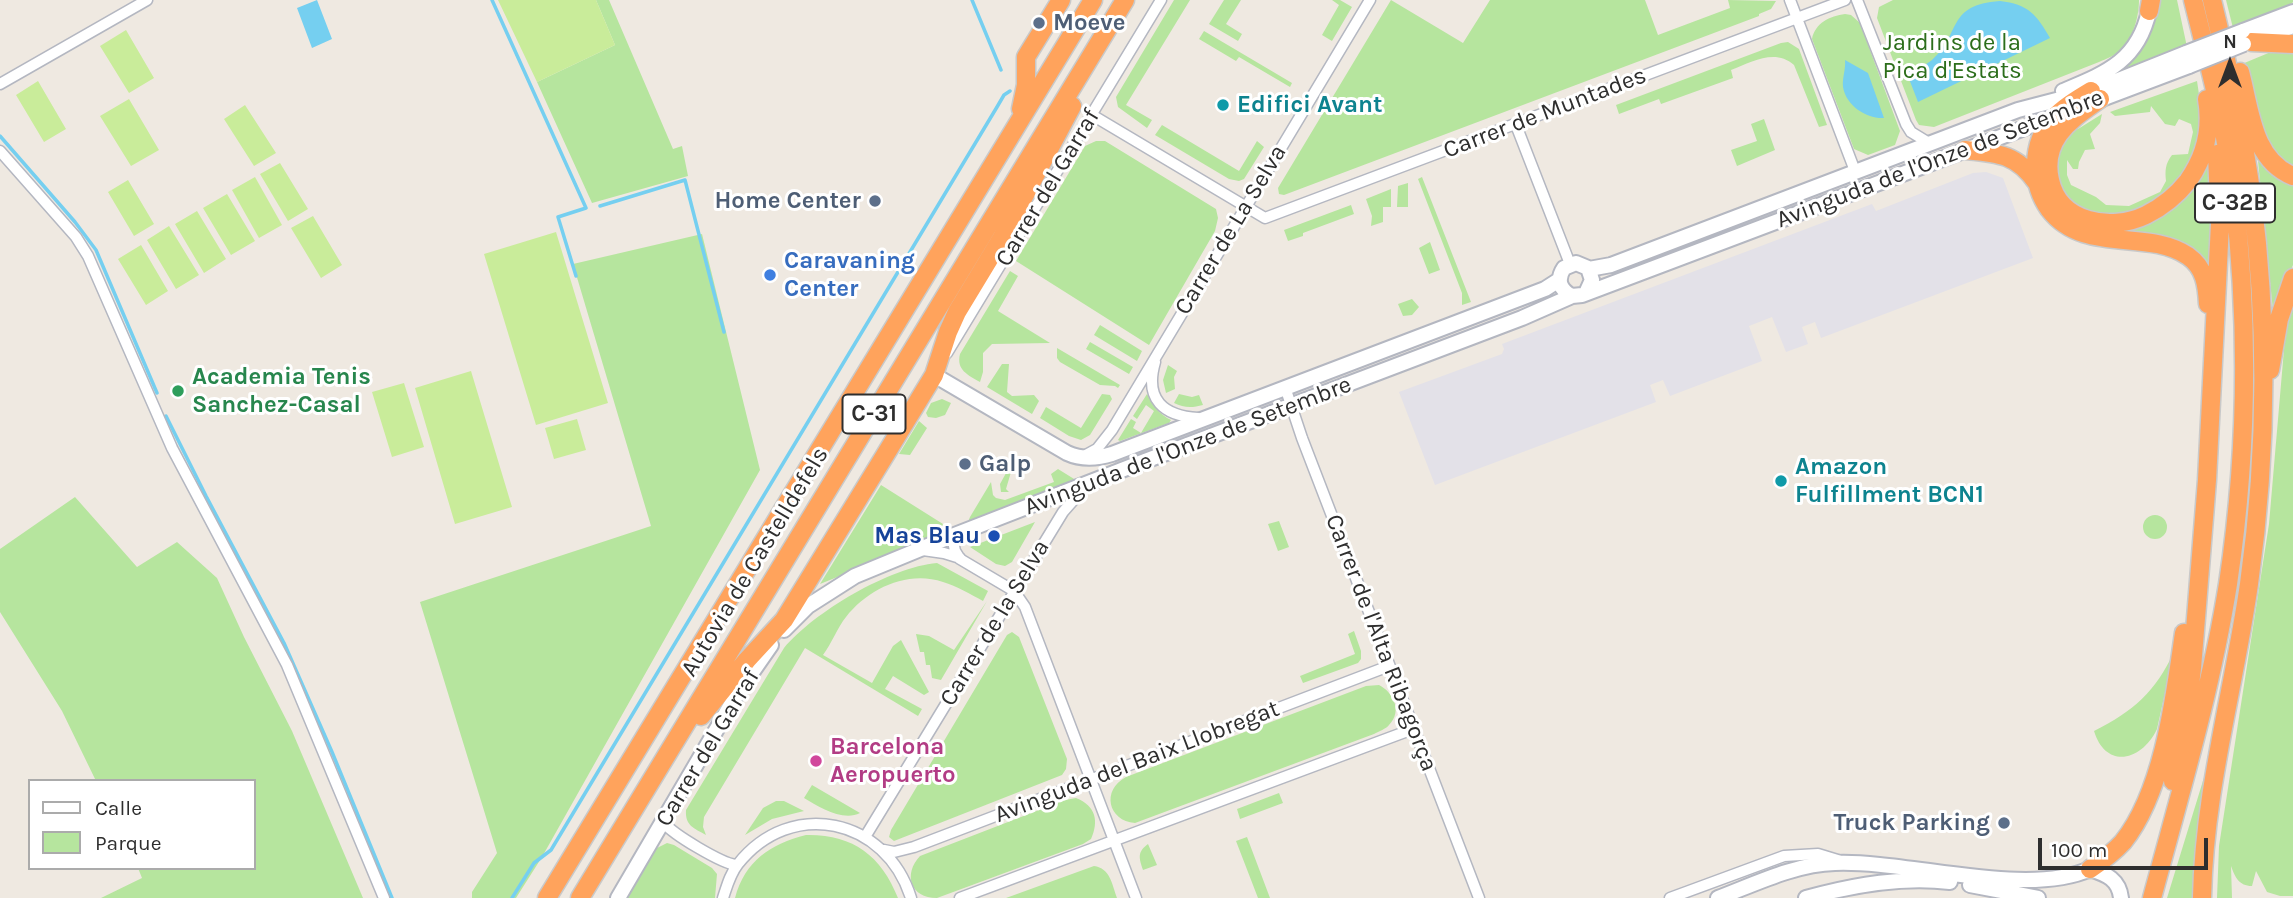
<!DOCTYPE html>
<html>
<head>
<meta charset="utf-8">
<style>
	body { margin:0 }
	#map { position:relative; width:2293px; height:898px; overflow:hidden; background:#efe9e1; font-family:Karla,sans-serif }
	canvas { display:block }
	.legend { position:absolute; left:28px; top:779px; width:228px; height:91px; box-sizing:border-box; background:#fff; border:2px solid #ababab; margin:0; padding:9px 12px; list-style:none; font-size:21px; color:#2e2e2e }
	.legend li { display:flex; align-items:center; gap:14px; height:35px }
	.legend b { width:35px; border:2px solid #ababab }
	.north { position:absolute; left:2195px; top:28px; width:70px; height:70px; -webkit-text-stroke:5px #fff; paint-order:stroke; rotate:0deg; font-size:19px; font-weight:700; line-height:28px; text-align:center; color:#2e2e2e }
	.north::after { content:''; display:block; margin:auto; width:24px; height:32px; background:#2e2e2e; clip-path:polygon(50% 0,100% 100%,50% 72%,0 100%) }
	.scale { position:absolute; left:2038px; top:838px; width:170px; height:32px; box-sizing:border-box; border:4px solid #2e2e2e; border-top:0; padding-left:9px; font-size:21px; line-height:24px; white-space:nowrap; color:#2e2e2e; -webkit-text-stroke:5px #fff; paint-order:stroke }
</style>
</head>
<body>
<div id="map">
<canvas width="2293" height="898"></canvas>
<ul class="legend">
<li><b style="height:9px;background:#fff"></b>Calle</li>
<li><b style="height:19px;background:#b6e59e"></b>Parque</li>
</ul>
<div class="north">N</div>
<div class="scale">100 m</div>
</div>
<script>
const ctx = document.querySelector('canvas').getContext('2d');
ctx.lineJoin = 'round';
function fillPath(path, color) { ctx.fillStyle = color; ctx.fill(path, 'evenodd'); }
function strokePath(path, color, width, dash) { ctx.strokeStyle = color; ctx.lineWidth = width; ctx.lineCap = dash ? 'butt' : 'round'; ctx.setLineDash(dash || []); ctx.stroke(path); }
function drawText(font, color, halo, rows, align = 'center') {
  ctx.font = font + ' Karla,sans-serif'; ctx.lineWidth = 6; ctx.setLineDash([]); ctx.textBaseline = 'middle'; ctx.strokeStyle = halo; ctx.fillStyle = color; for (const [text, x, y, turn = 0] of rows) {
    ctx.save(); ctx.translate(x, y); ctx.rotate((+turn || 0) * Math.PI / 180); ctx.textAlign = isNaN(turn) ? turn : align; if (halo) ctx.strokeText(text, 0, 0); ctx.fillText(text, 0, 0); ctx.restore();
  }
}
fillPath(new Path2D(`
	M1986 172 2003 178 2033 258 1821 338 1815 322 1802 327 1808 344 1786 352 1772 317 1749 326 1762 361 1670 396 1663 380 1650 385 1656 402 1435 485 1399 392 1502 354 1504 349 1502 344 1872 204 1876 211 1973 173Z`), '#e3e1e8');
fillPath(new Path2D(`
	M596 0H609L673 149 682 146 688 176 592 203 537 82 615 45Z
	M1174 0H1190L1126 105 1152 120 1147 128 1118 107 1116 97Z
	M1224 0H1241L1226 24 1242 34 1238 41 1209 24Z
	M1332 0H1340L1352 7 1332 41 1322 35 1339 5Z
	M1391 0 1463 43 1490 0H1645L1658 35 1730 8 1728 0 1776 1 1771 9 1759 14V16L1284 195 1279 194 1278 188Z
	M1893 0H2139C2139 17 2133 40 2119 51 2114 56 2106 59 2099 62L1934 127 1919 125 1916 120 1877 18 1879 7Z
	M2157 0H2177L2187 47 2116 72C2145 53 2148 31 2157 0Z
	M2226 0H2293V2L2286 10 2233 28Z
	M1845 14 1851 15 1860 23 1900 131 1895 145 1868 155 1854 149 1812 39C1815 23 1830 16 1845 14Z
	M1204 31 1292 83 1290 87 1239 57 1236 61 1199 39Z
	M1788 42 1799 49 1827 125 1819 127 1794 65C1775 48 1752 62 1731 70L1733 78 1661 104 1659 99 1619 114 1616 105 1781 43Z
	M2278 49 2293 51V169L2266 146 2242 64Z
	M2197 81C2200 100 2204 128 2198 146 2197 152 2191 159 2188 165 2136 257 2010 205 2073 130L2078 129 2102 114 2100 123 2090 134 2095 149 2085 150 2079 162 2078 169H2073L2067 160V175L2071 185 2096 197 2106 205 2129 206 2160 192 2166 181C2165 171 2165 164 2172 155L2188 154 2193 132 2191 124 2179 119 2175 126 2165 124 2151 106 2150 112 2115 116 2110 112Z
	M1764 119 1775 150 1737 166 1731 150 1757 141 1751 124Z
	M1162 125 1239 171 1257 141 1264 147 1244 179 1239 181 1229 179 1155 135Z
	M1096 141H1105L1216 209 1218 218 1215 231 1149 345 1016 261 1085 146Z
	M2210 155 2213 272 2145 237 2072 219 2130 225Z
	M2258 161 2278 179 2293 185V265L2273 311Z
	M1422 177 1471 302 1462 305V293L1418 179Z
	M1408 183V207H1397L1398 186Z
	M1391 189V207H1383V222L1371 226 1372 216 1366 199Z
	M1351 205 1354 214 1303 233V236L1288 241 1284 230Z
	M702 234 760 470 542 857 516 898H472V892L497 853 420 602 651 526 573 264Z
	M1430 242 1440 270 1429 274 1419 248Z
	M1010 271 1018 276 998 311 1050 343 992 344 983 353V372L980 382C968 375 956 370 960 354Z
	M1412 299 1419 307 1412 315 1403 316 1398 304Z
	M2293 309V896H2280L2267 892 2256 871 2252 886C2239 886 2235 877 2231 866L2232 898H2217L2219 846 2269 524 2286 326Z
	M1100 325 1142 351 1137 361 1094 335Z
	M1090 342 1133 367 1129 374 1086 349Z
	M1057 348 1120 385 1118 388 1115 386 1100 385 1060 362 1057 358Z
	M1002 364H1009L1007 392 1012 396 1034 395 1039 401 1032 414 987 387Z
	M1168 365 1177 371 1174 377 1175 389 1166 393 1163 380Z
	M1102 394 1110 395 1112 399 1090 435 1081 440 1069 436 1040 418 1046 407 1081 428Z
	M1147 394C1153 406 1159 414 1171 420L1169 423 1120 441 1118 440 1131 419 1136 422 1133 428 1141 433 1154 411 1146 405 1137 419 1133 416Z
	M1179 394 1192 397 1199 395 1203 405C1192 408 1184 408 1174 403Z
	M942 399 951 403 945 415 936 418 928 417 926 413 931 403Z
	M919 421 927 428 910 455 899 454Z
	M1016 455 1006 489 1009 492H1001L1000 484Z
	M1058 469 1079 482 967 524 970 517 991 482 993 495 996 498 1005 500 1054 482 1051 474Z
	M881 485 943 524 939 536 820 584Z
	M75 497 137 567 177 542 217 578 244 637 292 731 363 898H101L142 878 138 868H254V781H96L62 711 0 612V549Z
	M2143 527a12 12 0 1 1 24 0a12 12 0 1 1-24 0Z
	M1279 521 1289 547 1278 551 1268 524Z
	M1035 522 1012 562 1005 566 996 564 970 547Z
	M937 563 988 591 983 601C970 594 957 586 943 582 907 570 868 589 846 617 837 628 832 643 823 655L872 683 893 646 901 640 929 692 924 695 893 676 885 689 922 709 918 716 805 648 704 817 703 827 706 835C694 828 685 826 686 810L784 648C814 612 890 567 937 563Z
	M987 601 941 680 932 678 930 665H926L924 652H920L916 634 929 636 954 650Z
	M1354 631 1361 651V659L1358 663 1303 683 1300 676 1355 654 1348 634Z
	M1012 632 1019 637 1067 759 1066 769 1062 775 894 841 889 837 891 830 1007 635Z
	M2174 652 2157 729C2142 761 2106 770 2094 731 2134 711 2155 692 2174 652Z
	M1379 685C1393 692 1403 711 1389 725 1386 729 1379 731 1374 734L1135 823C1108 821 1101 790 1126 777L1366 686Z
	M2206 771 2196 898H2167Z
	M812 785 860 813C843 822 819 807 804 798Z
	M1279 793 1283 803 1240 819 1237 809Z
	M1076 798C1096 806 1099 821 1091 839L1083 844 937 898C910 898 903 874 920 856L1065 800Z
	M776 801H784L804 811 772 819 745 835 763 808Z
	M806 835C852 834 881 855 898 898H735C745 861 770 844 806 835Z
	M1247 837 1270 898H1258L1236 841Z
	M667 843 674 845 712 868 717 874 715 898H625L655 849Z
	M1148 844 1157 865 1143 870C1139 858 1137 852 1148 844Z
	M1094 866C1110 868 1112 884 1117 898H1006Z`), '#b6e59e');
fillPath(new Path2D(`
	M498 0H596L615 45 537 82Z
	M126 30 154 78 129 93 100 46Z
	M38 81 66 129 44 142 16 95Z
	M129 99 159 150 131 166 100 116Z
	M245 105 276 153 254 166 224 119Z
	M280 163 308 209 288 221 260 174Z
	M255 177 282 225 259 238 232 190Z
	M128 180 154 224 134 236 108 192Z
	M227 194 255 241 231 255 203 208Z
	M197 211 226 259 204 273 175 224Z
	M313 216 342 265 321 278 291 228Z
	M169 226 199 275 176 289 147 240Z
	M556 232 608 403 536 425 484 254Z
	M141 245 168 291 146 305 118 259Z
	M471 371 512 507 455 524 415 388Z
	M404 383 424 447 392 457 372 392Z
	M577 419 586 450 554 459 545 428Z`), '#c9ec9a');
fillPath(new Path2D(`
	M317 0 332 39 312 48 297 8Z
	M2000 1C2028 4 2037 15 2050 38L1918 102 1906 71C1915 69 1925 66 1932 60 1962 33 1946 5 2000 1Z
	M1845 60 1868 73 1884 118C1867 119 1846 106 1843 87 1842 78 1846 69 1845 60Z`), '#75cff0');
strokePath(new Path2D(`
	M492 0 586 208 558 217 576 276
	M972 0 1001 70
	M0 136 75 222 96 250 157 393
	M600 206 685 180 724 332
	M166 416 206 496 284 643 332 752 392 898
	M512 898 534 863 551 850 997 107 1004 95 1010 91`), '#75cff0', 3.5);
const street = new Path2D(`
	M1790 0 1855 171
	M1857 0 1906 124 1911 132 1929 143
	M0 84 147 0
	M1092 115 1265 218 1845 0
	M1516 125 1570 264
	M0 151 76 237 88 256 172 448 287 665 384 898
	M947 353 1161 0
	M1155 362C1144 400 1164 416 1198 418
	M1285 387 1302 438 1479 898
	M1086 455 1097 449 1112 430 1370 0
	M952 536 955 551 960 559 1014 591 1025 607 1136 898
	M923 550 944 553 960 558
	M664 823C674 835 721 863 736 865
	M865 837 1063 512 1086 486
	M884 850 894 852 914 847 1389 666
	M723 898C727 886 730 874 738 864 791 797 886 818 911 898
	M960 898 1413 729
	M1670 898 1784 856 1818 854 1841 861`);
const secondary = new Path2D(`
	M2243 31 2293 12
	M2255 40 2293 26
	M2063 91C2106 73 2138 61 2149 11
	M2091 103 2189 66
	M1589 269 1611 265 2018 110 2091 91 2186 53
	M1587 291 1592 280 1588 268 1576 263 1564 268C1556 280 1560 290 1572 296L1582 295 2056 116
	M934 375 1067 453C1082 460 1096 459 1112 454L1545 289 1559 280
	M784 630 808 606 855 576 952 536 1137 464 1522 318 1572 296
	M1970 885 2038 898
	M618 898 739 691 771 645
	M1718 898C1755 884 1795 864 1835 863 1908 860 2026 898 2090 869 2107 874 2119 880 2121 898
	M1806 898C1852 885 1902 876 1950 882`);
const highway = new Path2D(`
	M2149 11 2151 0
	M2251 42 2293 44
	M2240 72C2250 108 2252 160 2293 176
	M2091 91C2061 109 2037 124 2036 164 2035 180 2040 196 2049 209 2084 255 2146 228 2188 256 2205 268 2207 285 2208 304
	M2100 99C2086 109 2070 119 2059 134 2049 148 2046 163 2050 180 2059 223 2111 232 2146 215 2162 207 2177 195 2188 181 2205 157 2212 128 2207 99
	M1021 109 1026 85V57L1061 0
	M1965 150C1998 153 2017 154 2037 183
	M2270 370 2279 319 2293 278
	M701 716 747 660 784 620 887 452 934 375 948 332 957 312 1003 236 1072 106
	M2173 781 2187 711 2192 668 2207 480 2220 224 2217 154
	M2090 869C2102 861 2113 853 2123 842 2164 791 2175 696 2184 633
	M547 898 1093 0
	M580 898 1125 0
	M2152 898C2180 794 2211 690 2228 584 2247 457 2249 324 2234 197 2227 131 2209 65 2193 0
	M2202 898C2204 791 2234 689 2249 584 2267 456 2268 325 2252 198 2243 131 2228 65 2212 0`);
strokePath(street, '#b4b7c1', 13);
strokePath(secondary, '#b4b7c1', 18);
strokePath(highway, '#c9c9c9', 21);
strokePath(street, '#fff', 10);
strokePath(secondary, '#fff', 14);
strokePath(highway, '#ffa35c', 18);
const secondaryBridge = new Path2D(`
	M2186 53 2243 31
	M2189 66 2244 44`);
strokePath(secondaryBridge, '#b4b7c1', 18, []);
strokePath(secondaryBridge, '#fff', 14);
for (const [x, y, r, color] of [
	[1039,23,7,"#5c6f8a"],
	[1223,105,7,"#0f9aa8"],
	[875,201,7,"#5c6f8a"],
	[770,275,7,"#3f7fe0"],
	[178,391,7,"#2e9e5b"],
	[965,464,7,"#5c6f8a"],
	[1781,481,7,"#0f9aa8"],
	[994,536,7,"#1a4fb4"],
	[816,761,7,"#d1479c"],
	[2004,823,7,"#5c6f8a"]
]) { const dot = new Path2D(); dot.arc(x, y, r, 0, 2 * Math.PI); ctx.fillStyle = color; ctx.fill(dot); strokePath(dot, '#fff', 2.5); }
for (const [x, y, w] of [
	[2235,203,80],
	[874,414,63]
]) { const box = new Path2D(); box.roundRect(x - w / 2, y - 19.5, w, 39, 5); ctx.fillStyle = '#fff'; ctx.fill(box); strokePath(box, '#2e2e2e', 2); }
drawText('bold 23px', '#2e2e2e', null, [
	["C-32B",2235,203],
	["C-31",874,414]
]);
drawText('bold 24px', '#4e5e75', '#fff', [
	["Moeve",1053,23],
	["Home Center",861,201,"right"],
	["Galp",979,464],
	["Truck Parking",1990,823,"right"]
], 'left');
drawText('24px', '#2c6e1b', '#fff', [
	["Jardins de la",1952,43],
	["Pica d'Estats",1952,71]
]);
drawText('bold 24px', '#0d838f', '#fff', [
	["Edifici Avant",1237,105],
	["Amazon",1795,467],
	["Fulfillment BCN1",1795,495]
], 'left');
drawText('24px', '#2e2e2e', '#fff', [
	["Carrer de Muntades",1545,113,-21],
	["Avinguda de l'Onze de Setembre",1940,159,-21],
	["Carrer del Garraf",1048,188,-59],
	["Carrer de La Selva",1231,230,-59],
	["Avinguda de l'Onze de Setembre",1188,446,-21],
	["Autovia de Castelldefels",755,562,-59],
	["Carrer de la Selva",995,623,-59],
	["Carrer de l'Alta Ribagorça",1381,643,69],
	["Carrer del Garraf",708,748,-59],
	["Avinguda del Baix Llobregat",1137,762,-21]
]);
drawText('bold 24px', '#366cbe', '#fff', [
	["Caravaning",784,261],
	["Center",784,289]
], 'left');
drawText('bold 24px', '#27864d', '#fff', [
	["Academia Tenis",192,377],
	["Sanchez-Casal",192,405]
], 'left');
drawText('bold 24px', '#164399', '#fff', [
	["Mas Blau",980,536]
], 'right');
drawText('bold 24px', '#b23c85', '#fff', [
	["Barcelona",830,747],
	["Aeropuerto",830,775]
], 'left');
</script>
</body>
</html>
